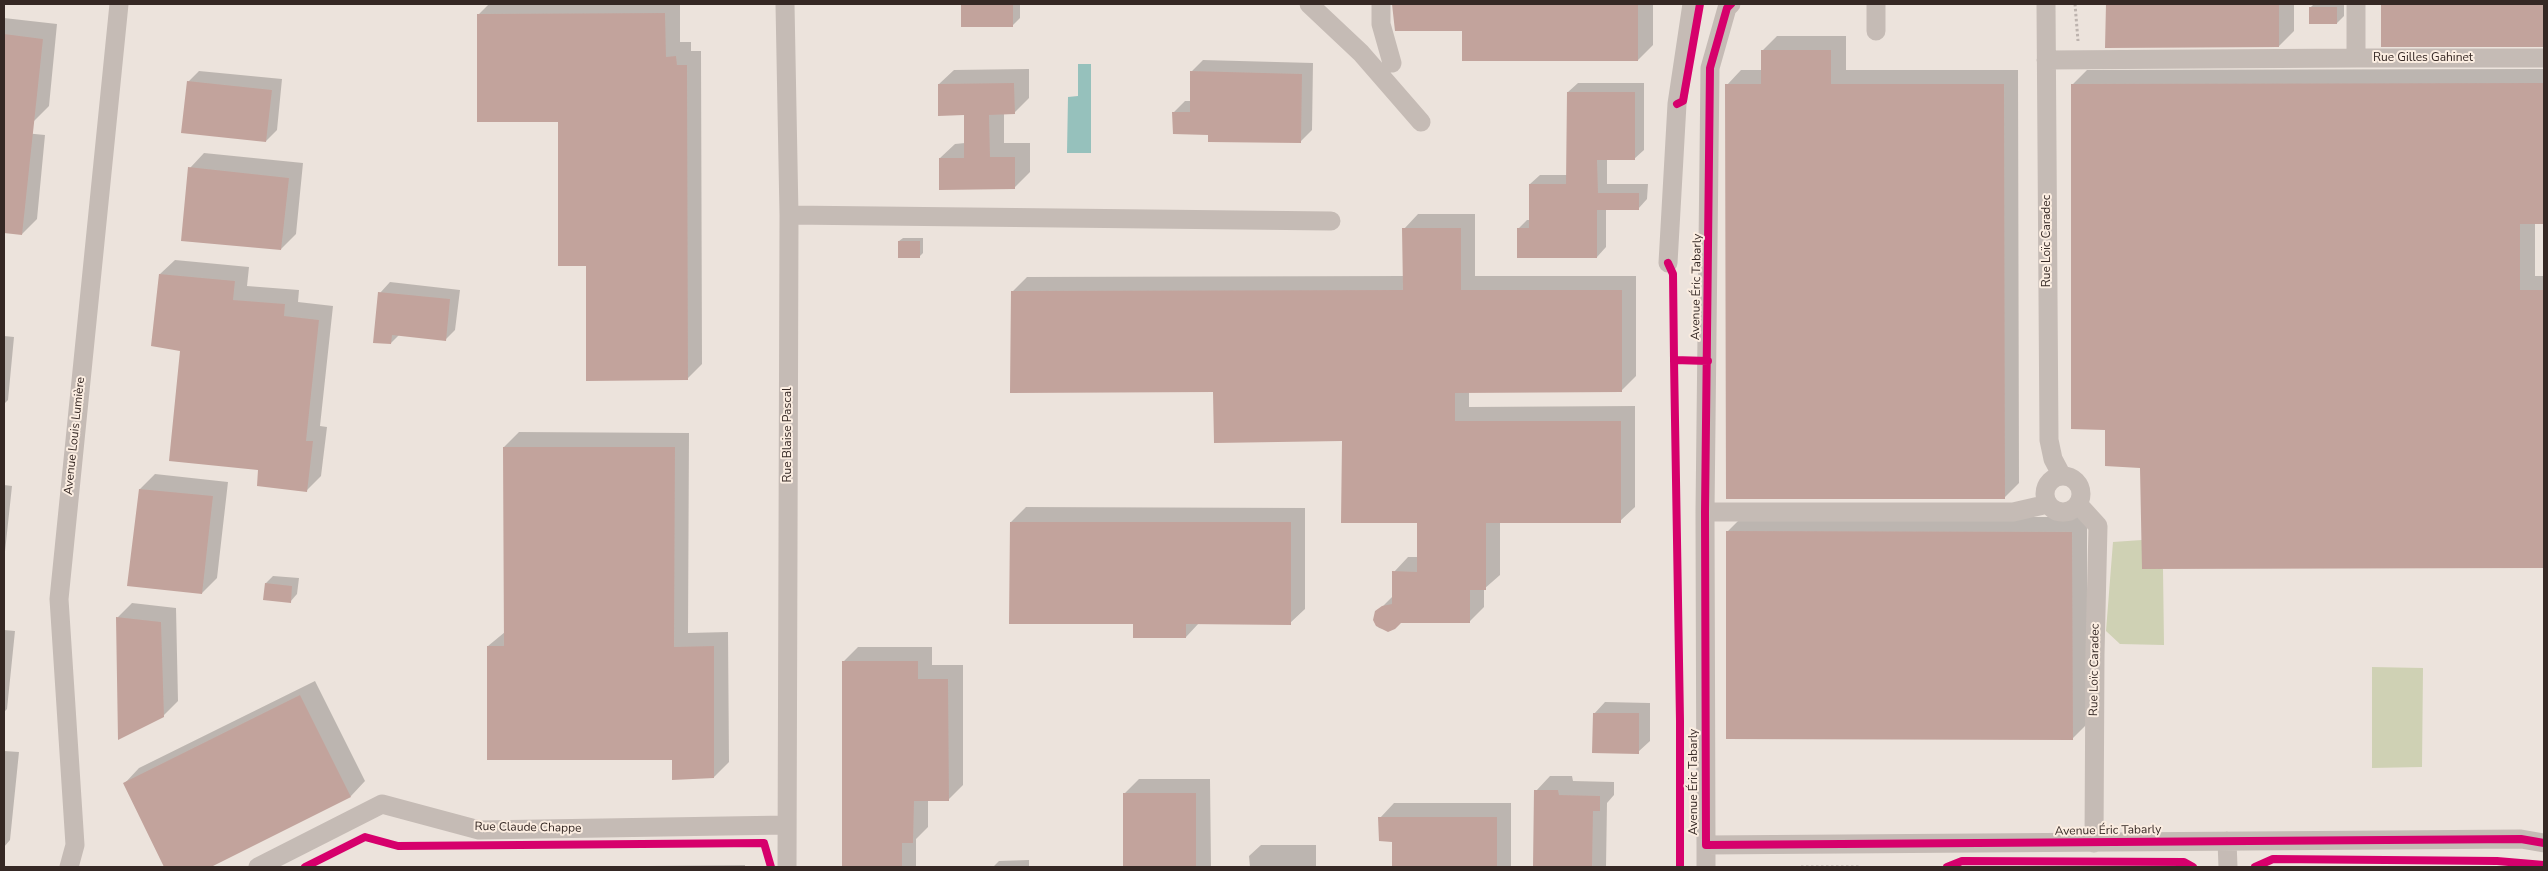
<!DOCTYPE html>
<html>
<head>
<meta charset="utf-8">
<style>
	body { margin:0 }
	#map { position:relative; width:2548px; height:871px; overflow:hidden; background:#ece3dc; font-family:"Nunito Sans",sans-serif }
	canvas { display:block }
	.frame { position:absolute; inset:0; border:5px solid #352824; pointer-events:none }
</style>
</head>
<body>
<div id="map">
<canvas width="2548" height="871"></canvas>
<div class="frame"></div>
</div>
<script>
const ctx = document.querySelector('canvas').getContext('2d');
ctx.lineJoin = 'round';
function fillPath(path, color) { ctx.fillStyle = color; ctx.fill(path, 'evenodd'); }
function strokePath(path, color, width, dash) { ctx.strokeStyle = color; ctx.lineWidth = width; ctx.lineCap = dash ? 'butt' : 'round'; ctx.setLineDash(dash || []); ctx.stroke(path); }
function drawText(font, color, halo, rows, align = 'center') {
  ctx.font = font + ' "Nunito Sans",sans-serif'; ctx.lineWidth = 4; ctx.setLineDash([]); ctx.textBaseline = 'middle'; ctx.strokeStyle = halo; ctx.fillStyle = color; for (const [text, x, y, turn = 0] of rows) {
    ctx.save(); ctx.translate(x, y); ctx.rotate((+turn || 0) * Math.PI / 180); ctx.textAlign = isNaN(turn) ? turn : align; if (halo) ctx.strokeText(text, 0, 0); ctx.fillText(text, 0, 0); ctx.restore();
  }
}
fillPath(new Path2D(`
	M2142 540 2163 569 2164 645 2120 644 2106 631 2113 542Z
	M2372 667 2423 668 2422 767 2372 768Z`), '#cfd1b4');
fillPath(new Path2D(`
	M1078 64H1091V153H1067L1068 97 1078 96Z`), '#96c1bc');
fillPath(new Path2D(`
	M489 4H680V42H691V51H701L702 364 687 379 587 265 559 121 478 15Z
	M962 4H1020V18L1013 25 962 26Z
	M1393 4H1653V45L1638 60 1464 30H1396Z
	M2107 4H2294V31L2279 46 2107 47Z
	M2314 4H2344V16L2337 23 2310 8Z
	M2382 4H2544V47L2382 46Z
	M4 18 57 24 49 106 34 121 4 117Z
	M1777 36H1846V70H2018L2019 483 2004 498 1727 85 1741 70H1762V51Z
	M1203 60 1313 63 1312 130 1300 142 1209 133 1174 112 1185 101H1192L1191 72Z
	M1029 69V98L1014 113H1004V143H1030V172L1015 187 940 158 955 144 965 143V114L939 84 954 70Z
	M2544 69V223L2535 222V276H2544V567L2144 568 2142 467 2107 428 2072 85 2087 70Z
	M199 71 282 79 277 130 266 141 188 82Z
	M1578 83H1644V150L1634 159H1607V184H1648L1647 199 1638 209H1606V247L1597 257 1518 229 1527 220H1530V184L1540 175H1567L1568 92Z
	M4 131 45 135 37 219 22 234 4 232Z
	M204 153 303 163 296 234 281 249 190 168Z
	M1418 214H1475V276H1636V376L1621 391 1469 392V407L1635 406V507L1620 521 1500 522V575L1484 589V607L1469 622 1401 621 1391 630 1379 628 1375 622 1381 608 1393 596 1394 572 1408 557H1418L1419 522 1343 440 1215 391 1012 292 1027 277 1404 276V229Z
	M903 238H923V253L919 257 899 241Z
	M175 260 249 267 247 286 299 290 298 302 333 306 320 426 327 427 321 476 307 490 260 469 182 350 160 274Z
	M390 282 460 290 455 330 445 340 399 335 391 343 380 293Z
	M4 336 14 337 8 400 4 404Z
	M519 432 689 433 688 633 728 632 729 762 714 777 673 759 488 646 505 632 504 447Z
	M155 474 228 482 217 578 202 593 129 585 140 489Z
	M4 485 12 486 4 561Z
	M1026 507 1305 508V609L1290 623H1199L1186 637 1134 623 1011 522Z
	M1742 517H2087V724L2072 739 1727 532Z
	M273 576 299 578 297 594 290 602 264 599 266 583Z
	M132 603 176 608 178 701 163 716 117 618Z
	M4 630 15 631 7 709 4 712Z
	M858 647H932V665H963V785L948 800H928V827L916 839V867H843V662Z
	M315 681 365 781 351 796 208 867H166L125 783 139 768Z
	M1605 702 1650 703V741L1638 752 1594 714Z
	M4 751 19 752 10 840 4 847Z
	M1550 776H1572L1573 781 1614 782V795L1607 803 1606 867H1535L1536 791Z
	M1139 779H1210L1211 867H1124V794Z
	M1394 803H1511V867H1393V840L1380 818Z
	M1261 845H1316V867H1250L1249 856Z
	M1029 860V867H993L999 861Z
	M745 865V867H645L647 866Z
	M609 866V867H502H503Z`), '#0003');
fillPath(new Path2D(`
	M961 4 1013 5V27H961Z
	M1392 4H1638V61H1462V31H1395Z
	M2106 4H2279V47L2105 48Z
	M2381 4H2544V47H2381Z
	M2309 7H2337V24H2309Z
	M665 13 666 57 676 56 677 65H687L688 380 586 381V266H558V122H477V14Z
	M4 34 43 39 22 235 4 233Z
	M1761 50H1831V84H2004L2005 499H1726L1725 84H1761Z
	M1190 71 1302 74 1301 143 1208 142V135L1173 134 1172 112H1190Z
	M187 81 272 90 266 142 181 133Z
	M1014 83 1015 114 989 115 990 157H1015V189L939 190V158H964V115L938 116V84Z
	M2544 83V224H2520V290H2544V568L2142 569 2140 468 2105 466V430L2071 429V84Z
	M1567 92H1635V160H1597L1598 193H1639V210H1597V258H1517V228H1529V184H1566Z
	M188 167 289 178 281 250 181 241Z
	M1402 228H1461V290H1622V392L1455 393V421H1621V523H1486V590H1470V623H1401L1395 629 1388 632 1376 626 1373 620 1375 611 1382 606 1392 604V571L1417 572V523H1341L1342 441 1214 443 1213 392 1010 393 1011 291 1403 290Z
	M898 241H920V258H898Z
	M159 274 235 281 233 300 285 304 284 316 319 320 306 441H313L307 492 257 486 258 470 169 461 180 351 151 346Z
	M378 292 450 299 446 341 392 335 391 344 373 343Z
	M503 447H675L674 647 714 646V778L672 780V760H487V646H504Z
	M139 489 213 496 202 594 127 586Z
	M1010 522H1291V625L1186 624V638H1133V624H1009Z
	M1726 531 2072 532 2073 740 1726 739Z
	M265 583 292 586 291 603 263 600Z
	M116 617 161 622 164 717 118 740Z
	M842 661H918V679H948L949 801H914L913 843H902V867H842Z
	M300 695 351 797 211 867H164L123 783Z
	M1593 713H1639V754L1592 753Z
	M1534 790H1558L1559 795 1600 796V811H1593L1592 867H1533Z
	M1123 793H1196V867H1123Z
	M1378 817H1497V867H1392V842L1379 841Z`), '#c2a39c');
strokePath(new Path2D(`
	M2075 4 2078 41
	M2400 860 2497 861 2544 865
	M2180 862 2193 867
	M305 867 365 837 398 846 459 845
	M1801 867H1860
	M1947 867 1959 863
	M2255 867 2271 860`), '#bdb3ae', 3, [2.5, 2.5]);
strokePath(new Path2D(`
	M785 4 789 215 787 867
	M1309 4 1361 53 1421 122
	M1381 4V24L1392 63
	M1731 4 1727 8 1710 68 1705 512 1706 845 2521 839 2544 843
	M2046 4 2049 440 2053 459 2062 476
	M2356 4V58H2544
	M1876 31V4
	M2046 60 2356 58
	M789 215 1331 221
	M1668 263 1677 104 1692 4
	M2045 494a18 18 0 1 1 36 0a18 18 0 1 1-36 0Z
	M2078 504 2098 526 2095 654 2094 843
	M1705 512H2013L2048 504
	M2227 841 2228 867
	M69 867 75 845 59 599 119 4
	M258 867 382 804 479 830 787 825
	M1706 867V845`), '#c5bbb5', 19);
strokePath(new Path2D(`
	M1731 4 1727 8 1710 68 1705 512 1706 845 2521 839 2544 843
	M1677 104 1683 101 1700 4
	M1668 263 1673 274 1674 360
	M305 867 365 837 398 846 764 843 771 867
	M1680 867V721L1674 360 1708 361
	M1947 867 1962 861 2184 862 2193 867
	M2255 867 2273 859 2497 861 2544 865`), '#d6006c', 8);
drawText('12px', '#352824', '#fbede1', [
	["Rue Gilles Gahinet",2423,58],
	["Rue Loïc Caradec",2047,241,-90],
	["Avenue Éric Tabarly",1697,287,-89],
	["Rue Blaise Pascal",788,435,-90],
	["Avenue Louis Lumière",75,436,-84],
	["Rue Loïc Caradec",2095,670,-89],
	["Avenue Éric Tabarly",1694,782,-90],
	["Rue Claude Chappe",528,828,1],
	["Avenue Éric Tabarly",2108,831,-1]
]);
</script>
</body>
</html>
